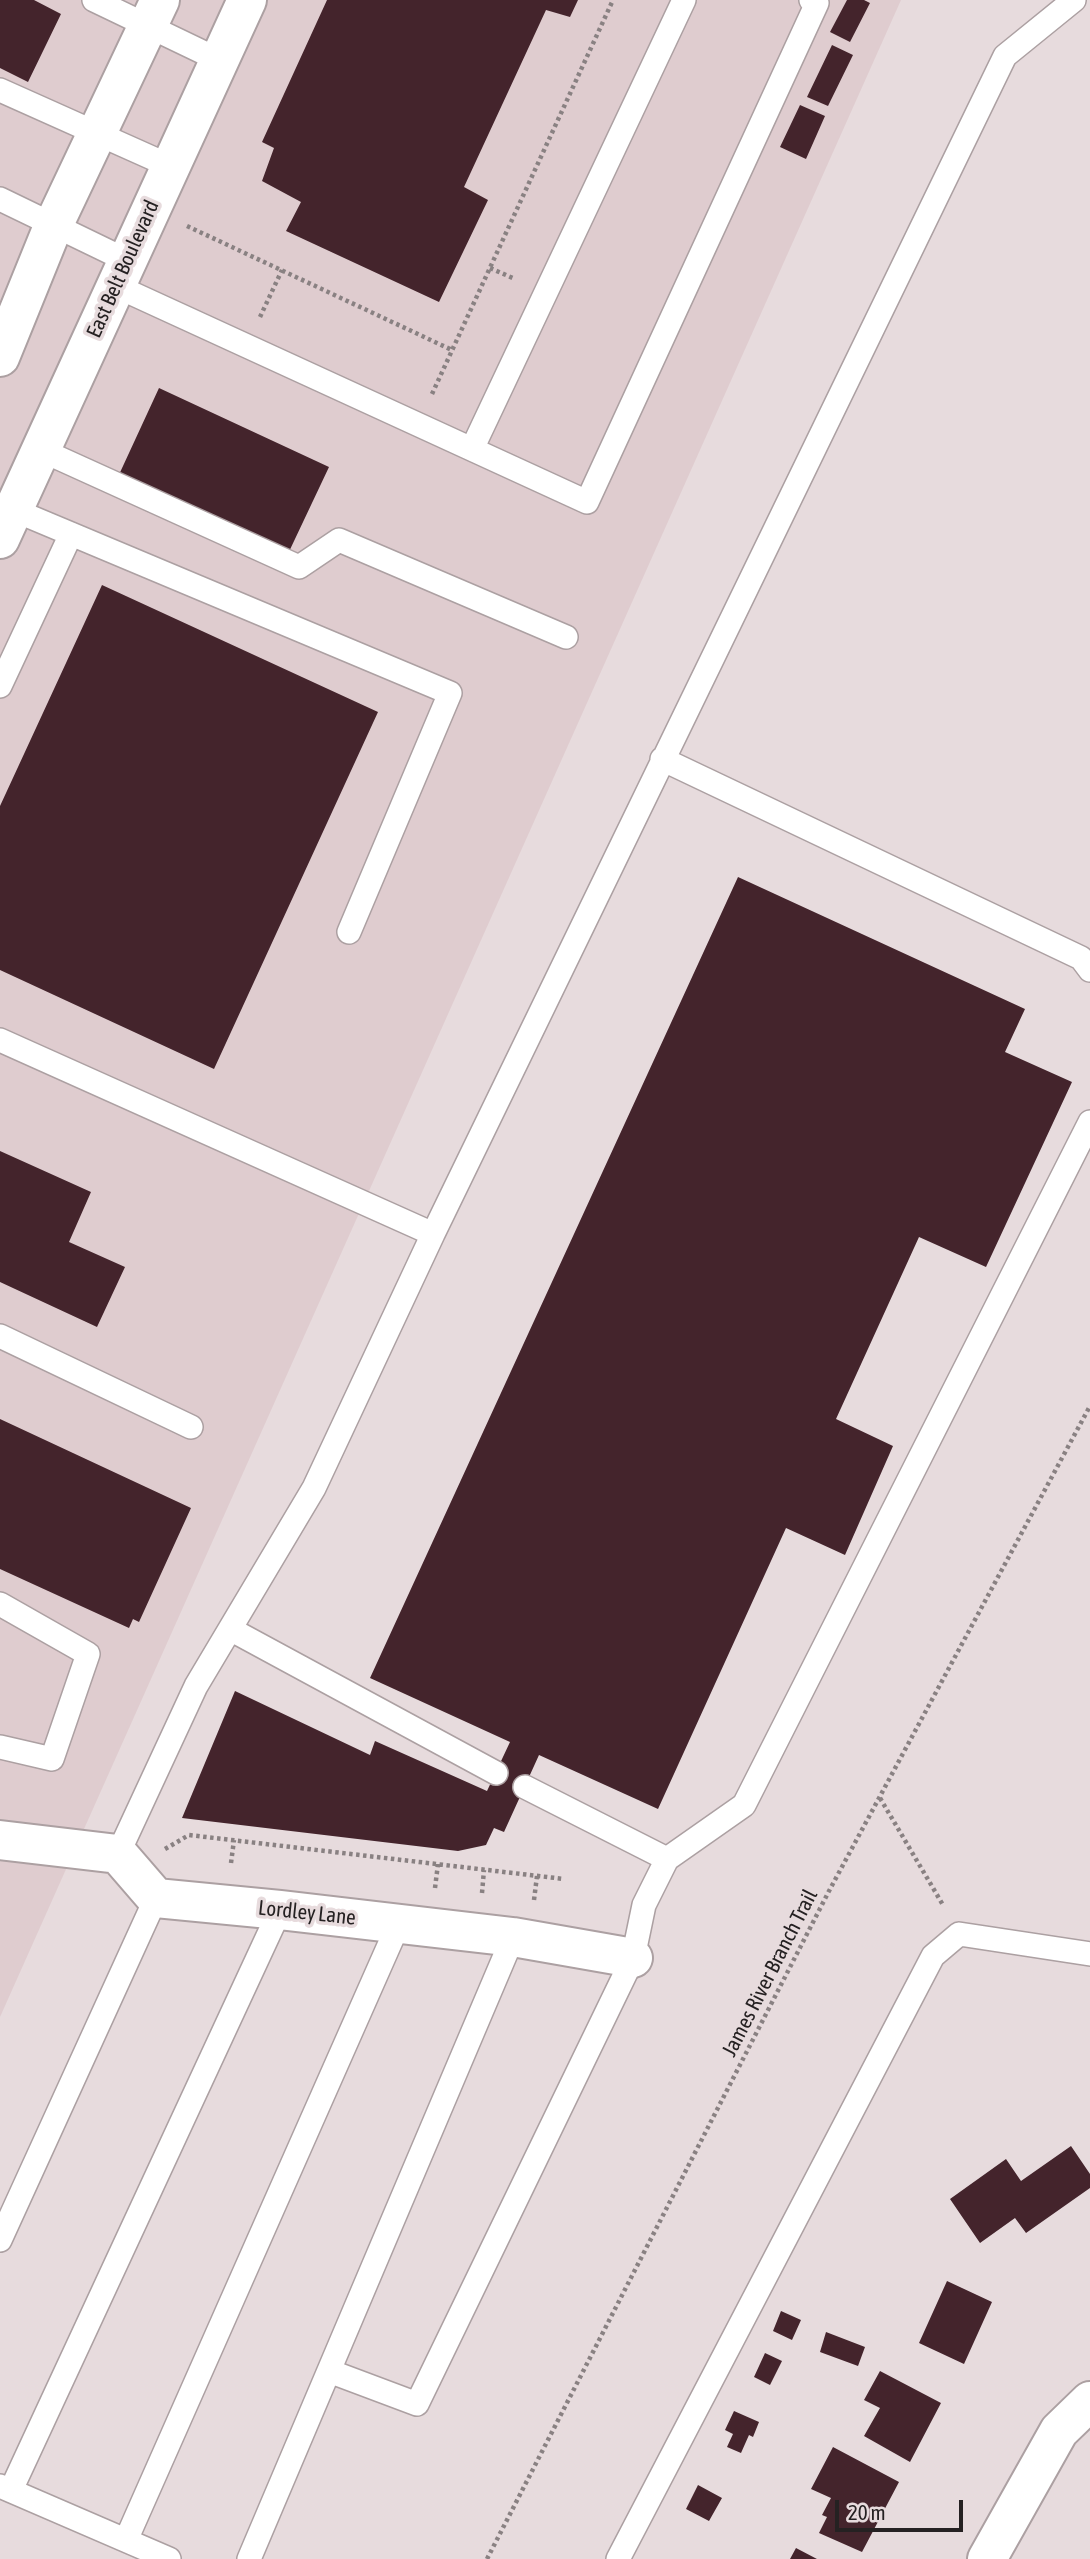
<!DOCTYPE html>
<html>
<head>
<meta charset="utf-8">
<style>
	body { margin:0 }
	#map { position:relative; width:1090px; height:2559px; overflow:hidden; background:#e7dbdd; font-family:"Asap Condensed",sans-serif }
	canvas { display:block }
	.scale { position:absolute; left:835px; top:2500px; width:128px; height:32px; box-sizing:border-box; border:4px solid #252122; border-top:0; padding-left:9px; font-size:21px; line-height:24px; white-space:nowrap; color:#252122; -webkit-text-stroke:5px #e7dbdd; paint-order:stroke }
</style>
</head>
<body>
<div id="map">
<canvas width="1090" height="2559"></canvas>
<div class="scale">20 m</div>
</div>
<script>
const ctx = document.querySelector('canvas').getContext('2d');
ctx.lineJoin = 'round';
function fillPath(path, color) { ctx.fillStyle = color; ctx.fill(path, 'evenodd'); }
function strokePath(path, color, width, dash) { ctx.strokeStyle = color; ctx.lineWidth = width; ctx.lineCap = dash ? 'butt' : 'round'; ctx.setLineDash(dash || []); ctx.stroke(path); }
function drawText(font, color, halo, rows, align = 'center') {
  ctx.font = font + ' "Asap Condensed",sans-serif'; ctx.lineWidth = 7; ctx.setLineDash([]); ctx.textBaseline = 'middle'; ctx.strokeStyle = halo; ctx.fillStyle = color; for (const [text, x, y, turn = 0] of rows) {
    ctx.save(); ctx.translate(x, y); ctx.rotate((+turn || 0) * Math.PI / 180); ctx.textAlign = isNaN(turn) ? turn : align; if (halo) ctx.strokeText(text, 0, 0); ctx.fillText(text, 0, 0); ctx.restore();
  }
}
fillPath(new Path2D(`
	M0 0H901L0 2017Z`), '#dfcccf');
fillPath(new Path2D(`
	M0 0H34L61 14 28 82 0 68Z
	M327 0H578L570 17 546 10 464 187 488 200 439 302 286 231 301 202 262 181 274 148 262 142Z
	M847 0H864L870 3 850 42 830 32Z
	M832 45 853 55 828 106 807 97Z
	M800 105 825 116 806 159 780 147Z
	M159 388 329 467 286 558 117 479Z
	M102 585 378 712 214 1069 0 970V806Z
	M738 877 1025 1009 1005 1052 1072 1082 986 1267 919 1237 836 1419 893 1446 845 1555 786 1528 658 1809 539 1755 504 1832 494 1828 486 1845 458 1851 182 1818 235 1691 370 1755 375 1741 487 1791 510 1742 370 1678Z
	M0 1151 91 1192 69 1242 125 1267 97 1327 0 1282Z
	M0 1419 191 1508 139 1622 133 1619 129 1628 0 1569Z
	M1071 2146 1090 2174V2188L1026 2233 1015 2218 980 2243 950 2199 1006 2159 1021 2181Z
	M947 2281 992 2302 964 2364 919 2343Z
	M781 2311 801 2320 792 2340 773 2331Z
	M826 2332 865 2347 858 2366 820 2352Z
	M765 2353 782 2361 770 2385 754 2377Z
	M880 2371 941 2403 910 2462 864 2436 880 2408 864 2400Z
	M734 2411 759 2422 753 2437 749 2435 741 2453 727 2447 733 2434 725 2430Z
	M833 2447 899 2482 862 2552 819 2533 827 2517 822 2515 831 2498 811 2489Z
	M698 2485 722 2498 709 2521 686 2509Z
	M796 2548 817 2559H790Z`), '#44242c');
const service = new Path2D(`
	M94 0 219 60
	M0 90 170 166
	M0 199 126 260
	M116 286 587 502 817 3 811 0
	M472 449 684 0
	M41 450 299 567 339 540 566 637
	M14 510 450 693 349 932
	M0 686 71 534
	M662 759 1081 958 1090 970
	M0 1040 433 1234 1005 56 1074 0
	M0 1336 191 1427
	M0 1604 88 1654 52 1759 0 1747
	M230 1629 496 1773
	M525 1787 667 1859
	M118 1854 196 1686 314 1488 433 1234
	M0 2240 156 1898
	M329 2371 417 2404 633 1958 644 1905 667 1859 744 1805 1090 1122
	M0 2486 169 2559
	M11 2490 280 1910
	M126 2540 399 1923
	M249 2559 513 1937
	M618 2559 933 1956 959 1934 1090 1954`);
const minor = new Path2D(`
	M0 1840 118 1854 156 1898 280 1910 513 1937 633 1958
	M987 2559 1059 2431 1090 2401`);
const primary = new Path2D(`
	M0 357 54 224 160 0
	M0 539 247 0`);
strokePath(service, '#aca0a2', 26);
strokePath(minor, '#aca0a2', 42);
strokePath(primary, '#aca0a2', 42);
strokePath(new Path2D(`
	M187 226 452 350
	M490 268 515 279
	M260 317 282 270
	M432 394 613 0
	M880 1798 943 1905
	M165 1849 189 1835 564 1879
	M231 1863 234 1840
	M435 1888 438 1864
	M482 1893 484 1870
	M534 1900 537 1876
	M487 2559 829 1891 1090 1406`), '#898182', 4.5, [3.5, 3.5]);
strokePath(service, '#fff', 23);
strokePath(minor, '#fff', 38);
strokePath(primary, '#fff', 38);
drawText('21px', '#252122', '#e7dbdd', [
	["East Belt Boulevard",123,269,-66],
	["Lordley Lane",307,1913,6],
	["James River Branch Trail",770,1973,-63]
]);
</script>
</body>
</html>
